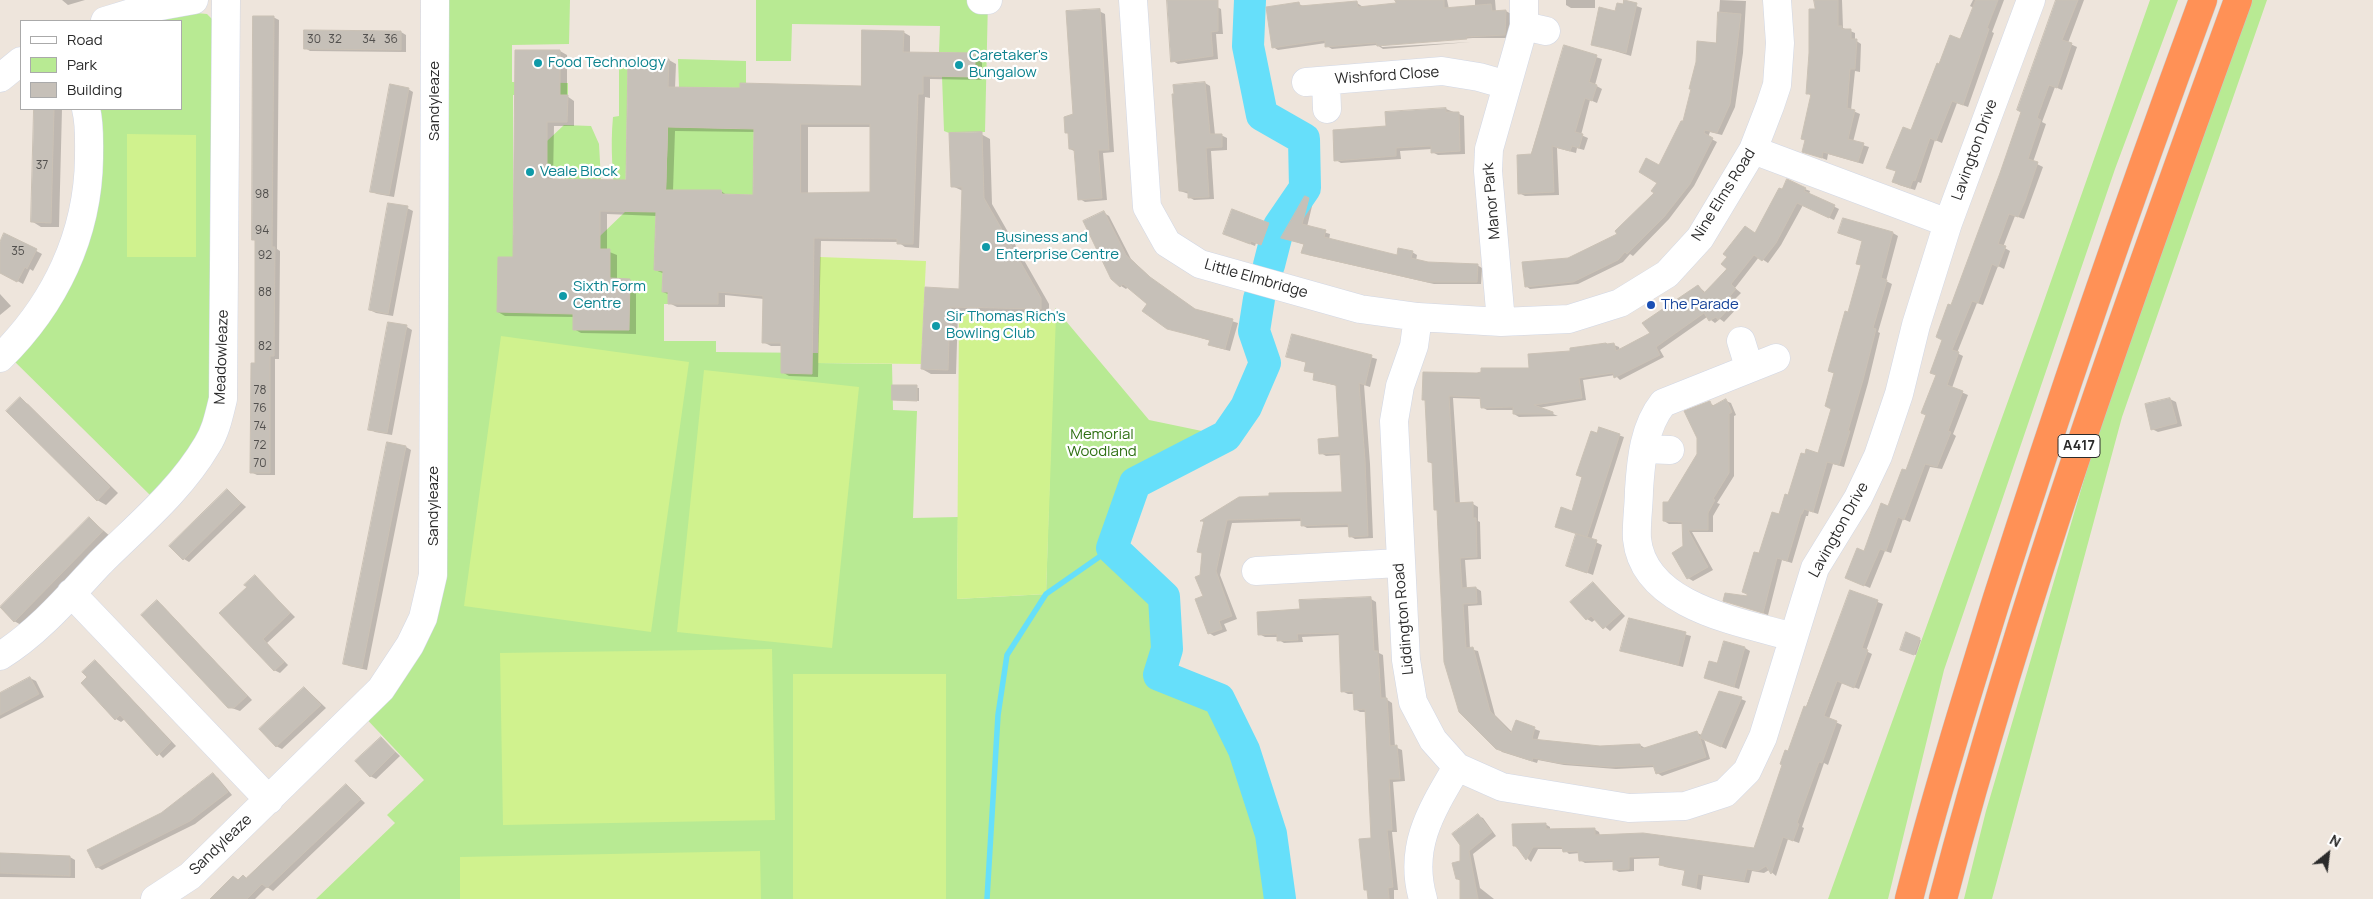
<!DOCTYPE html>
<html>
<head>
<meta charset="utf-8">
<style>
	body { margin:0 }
	#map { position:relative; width:2373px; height:899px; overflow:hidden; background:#eee5dc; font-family:Manrope,sans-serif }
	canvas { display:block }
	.legend { position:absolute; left:20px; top:20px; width:162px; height:90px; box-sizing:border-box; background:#fff; border:1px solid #aaa; margin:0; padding:6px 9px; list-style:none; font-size:15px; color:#2b2b2b }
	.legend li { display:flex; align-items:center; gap:10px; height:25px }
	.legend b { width:25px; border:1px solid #aaa }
	.north { position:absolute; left:2303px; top:829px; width:50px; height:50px; -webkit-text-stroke:4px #fff; paint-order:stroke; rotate:29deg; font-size:14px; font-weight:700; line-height:20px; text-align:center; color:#2b2b2b }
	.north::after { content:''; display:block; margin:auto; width:18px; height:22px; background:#2b2b2b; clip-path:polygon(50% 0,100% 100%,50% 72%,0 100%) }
</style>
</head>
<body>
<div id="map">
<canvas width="2373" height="899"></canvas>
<ul class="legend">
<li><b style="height:6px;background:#fff"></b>Road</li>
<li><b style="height:14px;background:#b8ea93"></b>Park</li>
<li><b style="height:14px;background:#c6c0b8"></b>Building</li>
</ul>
<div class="north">N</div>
</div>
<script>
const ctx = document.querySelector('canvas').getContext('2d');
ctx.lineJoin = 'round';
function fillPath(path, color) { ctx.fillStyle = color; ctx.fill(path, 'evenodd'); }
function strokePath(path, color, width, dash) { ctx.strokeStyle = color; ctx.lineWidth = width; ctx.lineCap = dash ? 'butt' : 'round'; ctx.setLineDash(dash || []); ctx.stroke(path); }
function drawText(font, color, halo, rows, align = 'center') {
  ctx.font = font + ' Manrope,sans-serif'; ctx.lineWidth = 4.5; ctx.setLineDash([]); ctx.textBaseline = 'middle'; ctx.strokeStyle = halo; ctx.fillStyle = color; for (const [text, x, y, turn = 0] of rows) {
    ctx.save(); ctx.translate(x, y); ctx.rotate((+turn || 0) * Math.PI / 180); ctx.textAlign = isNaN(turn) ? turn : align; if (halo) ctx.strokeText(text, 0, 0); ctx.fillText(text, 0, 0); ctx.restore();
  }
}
fillPath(new Path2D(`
	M435 0H570L569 44 512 45V82L568 83V95H513V235L600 236 625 212 616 208C613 177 610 148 613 117L619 116V68H628L625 211 656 212 654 270 663 271 662 292H668V304H664V341H716V352L818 353V363L892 364 893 410 917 411 913 518 958 517 957 599 1046 594 1055 308 1149 420 1226 436 1135 483 1112 548 1164 597 1167 649 1159 675 1219 699 1244 750 1271 834 1280 899H316L395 823 387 815 424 780 360 712 423 618Z
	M756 0H988L985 132 949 133 944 131 942 76 975 77V54L939 52 940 26 792 24 791 61H756Z
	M2150 0H2178L2115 169 1944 670 1888 899H1828L2038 318Z
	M2251 0H2267L2122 417 1992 899H1964L1986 811 2104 412Z
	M196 13 207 14 214 21V397L190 453 151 496 10 357 64 286 93 109H181V21H154Z
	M678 59 746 61V83H740V88L679 87Z
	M754 123 753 195 722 194 721 190H666L668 127 738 129Z
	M564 125 591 126 599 144 601 180 565 179 547 164V141Z`), '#b8ea93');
fillPath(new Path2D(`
	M127 134 196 135V257H127Z
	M820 257 926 261 921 364 818 363Z
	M959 311 1056 314 1046 594 957 599Z
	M501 336 689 362 651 632 464 606Z
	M704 370 859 387 832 648 677 632Z
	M772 649 775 820 503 825 500 653Z
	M793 674H946V899H793Z
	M760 851 761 899H460V857Z`), '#d0f28e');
fillPath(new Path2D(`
	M62 0H85L68 5Z
	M1169 0H1214L1215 6 1221 9 1223 34H1216L1218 59 1178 64 1173 61Z
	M1397 0H1447L1449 9 1475 6V0H1495L1496 12 1506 11 1511 14 1510 38H1473L1380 45 1382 47 1471 42 1383 49 1377 45 1332 49 1327 46 1326 43 1278 50 1273 47 1299 4 1305 7 1357 3 1363 7 1397 4Z
	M1566 0H1595V8H1571L1566 5Z
	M1720 0 1746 1 1743 53 1735 107 1722 135 1710 132 1708 137 1717 142 1694 186 1669 219 1633 256 1630 254 1623 262 1578 284 1530 289 1526 286 1568 260 1619 234 1656 193 1660 167 1684 123 1717 44Z
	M1816 0H1842L1843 28 1855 33V40L1861 44 1860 72 1855 71 1851 110 1860 114 1853 142 1869 147 1863 164 1828 154 1827 160 1804 151 1806 141 1802 138 1812 96 1807 93Z
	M1973 0H2004L1992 32 1994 33 1968 107 1957 103 1942 143 1935 140 1921 183 1918 182 1915 190 1899 185 1894 182 1897 172 1888 167 1912 132 1940 66 1961 41 1974 8 1970 6Z
	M2058 0H2088H2084L2068 43 2077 47 2062 90 2055 87 2042 122 2046 124 2033 162 2043 167 2024 219 2015 216 2003 247 2010 251 2004 269 1998 266 1983 305 1977 303 1957 353 1963 356 1952 388 1968 395 1953 434 1956 436 1942 469 1930 467 1910 522 1903 519 1891 553 1885 551 1870 588 1852 580 1907 472 1927 415 1952 307 2002 173Z
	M1625 2 1642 8 1631 56 1592 44 1616 12 1624 6Z
	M1099 11 1105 14 1114 152 1103 153 1107 200 1085 202 1080 199 1076 152 1070 149 1069 134 1066 132 1074 114Z
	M273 17 279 20 277 249 280 251 279 359H275V475H257L251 472 256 365V241L254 240Z
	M401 32 406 35V52L310 51 305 48Z
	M903 32 910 36V53L975 55 982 59V80L930 79V98L925 97 919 248 905 247 898 242 821 241 818 377 789 376 782 372 783 346H771L763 342 764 299 725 295V307H677L669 303 670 295 663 292 665 274 655 270 657 216 607 214V251L617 255V280H629L636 284V334L581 333 574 329V317L505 316 498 312 514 258 560 51 567 55V96L574 101V126H554L553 181H627L669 60 676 64 675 88 741 90 862 87ZM808 127H871V194H808ZM675 131 755 132 754 196H728L721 191H673Z
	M1565 47 1602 59 1595 85 1602 89 1597 103 1590 100 1581 135 1588 138 1584 150 1577 148 1576 153 1557 148 1559 195 1525 196 1519 193Z
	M1205 83 1210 86 1215 135H1221L1227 138V150L1211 151 1214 199 1194 200 1189 197V194L1180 191 1175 86Z
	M408 89 413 92 394 197 377 194 371 191Z
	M35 109H62L59 227H41L33 222Z
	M1446 109 1464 116 1465 154 1438 155 1432 152V149L1400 151 1401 159 1341 163 1336 160 1387 127 1386 113Z
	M981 134 990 139 992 204 1049 304V313L958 311 956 374H931L922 369 926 288 961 290 963 191 952 186Z
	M1805 189 1810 191 1809 194 1839 209 1834 220 1803 205 1781 245 1768 263 1759 257 1735 288 1741 293 1734 300 1740 305 1724 322 1720 319 1715 323 1707 317 1660 350 1664 357 1620 380 1615 375 1583 380 1586 400 1538 408 1558 416 1519 417 1514 414V410H1487L1482 407V399L1453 398 1460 504H1473L1478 507V521L1480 522 1481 559 1465 560 1467 589 1476 588 1481 591 1482 605 1468 606 1470 649 1478 651 1495 715 1513 733 1516 722 1540 731 1537 741 1599 747 1640 745 1645 748 1697 733 1702 735 1741 699 1746 701 1726 749 1704 739 1710 759 1662 776 1657 773 1655 767 1616 769 1564 765 1538 760 1537 763 1502 752 1460 711 1438 511 1435 509 1433 464 1429 462 1427 401 1424 400 1477 375 1531 369 1572 352 1609 345H1614L1619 347 1620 351 1652 334 1698 286 1706 293 1755 235Z
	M1308 199 1313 202 1307 227 1330 234 1329 240 1398 256 1412 252 1417 255 1416 261 1428 263 1477 265 1482 268 1481 284H1434L1308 255 1303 252 1305 245 1282 237Z
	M407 208 413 211 393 316 376 313 370 310Z
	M1104 213 1109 216 1131 259 1155 282 1196 310 1238 323 1230 351 1215 347 1210 344 1211 341 1168 328 1148 304 1128 287 1126 289 1121 286Z
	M1268 225 1274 228 1266 247 1256 243 1255 246 1230 236Z
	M1840 233H1893L1898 236 1886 281 1892 284 1878 332 1880 333 1868 383 1844 467 1833 464 1818 514 1809 511 1808 516H1806L1792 563 1782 560 1768 615 1725 600 1748 598 1760 555 1789 496 1818 454 1833 409 1835 374 1848 314 1862 266 1857 263 1863 241Z
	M8 236 42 254 33 271 30 269 23 284 1 272 0 251Z
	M0 294 11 306 0 315Z
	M407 327 412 330 392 435 375 432 370 429Z
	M1293 335 1377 359 1370 387 1364 385 1370 464 1373 538 1355 539 1350 536V527L1307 528 1302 525V521L1232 523 1220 575 1237 619 1224 624 1227 631 1214 636 1209 633 1201 576 1205 523 1202 521 1239 499 1343 493 1342 455 1326 456 1321 453 1341 438 1337 386 1314 380 1316 374 1306 370 1307 363 1288 357Z
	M893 386 919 388V401L893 400Z
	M20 399 28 404 118 493 106 505 97 500Z
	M2170 399 2176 402 2182 426 2158 432 2152 429Z
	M1726 401 1731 403 1736 415 1734 416V476L1717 503 1720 504 1713 516V532H1692L1713 570 1693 581 1688 578 1684 524H1669L1664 521 1669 503 1698 454 1709 403 1715 406Z
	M1600 429 1624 437 1591 540 1602 545 1593 575 1567 565 1577 534 1573 512 1583 478 1578 475Z
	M406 447 411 450 367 670 349 666 344 663Z
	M228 491 246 507 189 562 184 559Z
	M89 518 111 537 23 626 14 621 1 608Z
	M255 577 295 617 267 643 288 665 280 673 274 670 221 613 249 588Z
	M1593 583 1625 616 1610 631 1596 619 1592 622 1587 619Z
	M1851 592 1883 604 1866 651 1872 654 1859 689 1842 683 1829 719 1842 725 1828 765 1824 763 1802 827 1804 828 1799 843 1788 839 1776 876 1769 870 1764 873 1752 871 1749 883 1703 876 1701 890 1683 884 1686 871 1665 867 1660 864 1661 858 1634 859V871L1619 872 1614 869V862L1585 863 1580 860V853L1569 854 1564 849H1538L1531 862 1514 845 1545 824 1550 827V830L1594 829 1599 832 1600 836 1755 849 1788 753Z
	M1371 599 1376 602 1379 653 1383 655 1386 699 1392 703 1395 747 1402 750 1405 781 1393 782 1397 832H1392L1398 890H1394V899H1369V891L1365 889 1373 839 1366 712H1360L1355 709 1354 694H1348L1342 691 1340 635 1302 637 1303 642 1284 643 1279 640 1278 637H1265L1259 634 1301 610Z
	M157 602 162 605 252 700 240 711 229 707Z
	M1630 619 1691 636 1683 667 1622 651Z
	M1919 639 1921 640 1916 655 1904 651Z
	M1745 648 1750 651 1739 689 1706 678 1718 665Z
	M95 662 100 665 176 746 163 758 125 719 121 722 116 719 89 678Z
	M30 678 36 681 44 697 0 719V694Z
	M305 688 326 708 282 749 276 746Z
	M381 738 400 756 376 779 370 776Z
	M213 774 218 778 232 795 195 824 102 870 97 867Z
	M346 785 365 803 273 891 267 887 255 899H212L234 877 238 880 247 879Z
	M1478 816 1483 818 1496 836 1473 854 1480 888 1494 899H1462L1461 881 1457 879Z
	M0 855 70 857 75 860V878L0 877Z`), '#0003');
strokePath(new Path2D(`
	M987 899 998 715 1007 655 1046 594 1112 548`), '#66dffa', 5.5);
strokePath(new Path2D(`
	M1250 0 1248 46 1262 115 1304 139 1305 188 1279 226 1269 265
	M1259 299 1254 331 1265 363 1246 407 1226 436 1135 483 1112 548 1164 597 1167 649 1159 675 1219 699 1244 750 1271 834 1280 899`), '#66dffa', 32);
const building = new Path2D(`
	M1167 0H1218V31L1211 32 1213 56 1171 62Z
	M1395 0H1444V8L1491 4 1492 11 1506 10 1505 35 1466 37 1467 39 1377 46 1376 43 1325 47V40L1272 48 1266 7 1299 2 1300 6 1357 1 1358 7 1396 3Z
	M1624 0 1637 3 1626 53 1591 45 1599 7 1615 11 1617 3 1623 4Z
	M1814 0H1838V26H1842V29H1851V39H1857L1855 69H1850L1847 108 1855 110 1848 139 1864 143 1858 162 1823 152 1822 158 1802 152 1805 140 1801 139 1811 94H1806L1809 53V9H1815Z
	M1976 0H1998L1987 28 1989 29 1963 105 1952 101 1936 141 1930 138 1915 181 1913 180 1910 188 1892 182 1896 171 1886 168 1903 127 1911 130 1937 63 1939 64 1950 35 1960 39Z
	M2056 0H2078L2062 40 2072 43 2057 88 2049 85 2037 118 2041 120 2028 159 2038 162 2025 201 2018 217 2009 214 1998 244 2006 246 1998 267 1992 264 1978 303 1972 301 1952 350 1959 352 1947 385 1963 391 1948 431 1951 432 1937 467 1925 464 1904 520 1898 517 1886 551 1880 549 1864 586 1845 578 1857 548 1864 551 1881 503 1888 506 1902 469 1906 470 1926 415 1921 413 1936 375 1930 373 1942 340 1936 337 1948 304 1951 305 2000 173 2021 112 2017 110Z
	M1100 9 1109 150H1098L1102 198 1078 200 1074 149H1069L1068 133H1065L1064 117 1073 114 1066 11Z
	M1718 12 1741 14 1730 104 1717 133 1705 130 1704 133 1713 138 1690 184 1664 217 1627 254 1625 252 1618 260 1573 282 1525 287 1522 262 1568 258 1617 234 1615 231 1654 193 1651 191 1657 183 1639 172 1646 158 1659 165 1681 121H1683L1691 89H1689L1696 62 1697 41 1716 43Z
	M253 16H274L272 247H275L274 356H270V473H250L251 363H255V240H252Z
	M304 30 401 31V50L304 49Z
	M862 30 904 31 903 52 975 53V77L923 76V94H918L913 244H897V239L814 238 812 374 781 373V343H762L763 296 718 292V304H668V292H662L663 271 654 270 656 212 600 211V249H610V278L630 279 629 330H573V314L497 312 498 257H513L515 50H560V95H568L567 122H547V179L626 180 628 58 669 59 668 87 740 88V83L861 86ZM801 124H870V192L801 193ZM668 127 754 129 753 195 722 194 721 190H666Z
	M1564 45 1597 55 1589 82 1597 85 1592 101 1585 98 1575 132 1583 134 1579 148 1572 146 1570 151 1552 146 1554 192 1518 194 1517 155 1531 154Z
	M1205 82 1210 134H1222V147L1206 148 1209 197 1188 198V191H1179L1172 94H1174L1173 85Z
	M390 84 409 88 389 195 370 192Z
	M1446 108V112H1459L1460 151 1431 153V146L1396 148V156L1334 161 1333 130 1386 126 1385 112Z
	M34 109H54L51 223 31 222Z
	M982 132 984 198 1041 298V309L950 307 948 370 921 369 925 287 959 289 962 187H951L949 133Z
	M1787 179 1806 188 1804 191 1835 205 1829 218 1797 203 1776 243 1762 261 1754 255 1731 284 1736 289 1730 296 1736 301 1718 320 1716 317 1709 321 1704 313 1656 347 1660 355 1614 378 1613 373 1579 378 1582 398 1534 405 1553 412V414H1513V407L1481 408 1480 397 1449 396 1455 503 1473 502V518H1476L1477 557 1460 558 1462 588 1476 587 1477 603 1463 604 1466 648 1473 647 1490 711 1511 733 1516 720 1535 727 1532 739 1600 746 1640 744 1641 749 1697 731 1700 738 1719 691 1742 697 1721 747 1700 738 1706 757 1656 774 1653 765 1610 767 1558 763 1533 758 1532 761 1496 749 1459 712 1444 662 1437 510H1434L1432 462H1428L1425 400H1422L1423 372 1477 373 1481 372V368H1529L1528 354 1570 351V348L1606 343 1607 344 1614 343 1616 351 1650 333 1642 323 1698 285 1704 293 1727 269 1721 264 1727 257 1723 254 1745 226 1755 233 1779 188 1782 189Z
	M1305 196 1309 198 1302 224 1326 230 1324 237 1397 255 1398 248 1413 251 1411 258 1428 262 1478 264 1477 282H1428L1301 253 1304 244 1281 238Z
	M388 203 408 206 388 314 369 310Z
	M1232 209 1269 223 1261 245 1251 241 1250 244 1223 234Z
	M1104 211 1126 255 1150 277 1195 309 1233 319 1225 349 1208 345 1210 340 1167 329 1142 311 1147 304 1123 284 1120 287 1111 279 1083 221Z
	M1843 218 1893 232 1881 278 1887 280 1873 328 1876 329 1863 380 1848 431H1850L1839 465 1827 462 1813 512 1804 509 1802 514H1801L1787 561 1777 558 1763 613 1723 601 1725 593 1747 596V594L1742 592 1754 552 1759 553 1772 512 1779 514 1785 494 1788 495 1801 453 1805 454 1806 449 1818 453 1831 409 1825 406 1834 373 1828 371 1845 311 1848 312 1861 265 1856 264 1862 241 1838 233Z
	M4 233 37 249 27 269 25 267 17 282 0 273V242Z
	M388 322 407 325 387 433 368 430Z
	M1292 334 1372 355 1365 385 1359 383 1365 460 1368 536 1349 537 1348 524 1301 526V518L1227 520 1216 571 1232 616 1219 621 1222 629 1208 634 1195 599 1203 596 1195 577 1200 575 1202 553 1197 552 1204 521H1200L1239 497 1269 496V493L1342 492 1340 453 1319 454 1318 439 1339 437 1336 385 1313 380 1314 373 1304 371 1306 362 1286 357Z
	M892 385H917V401L892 400Z
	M20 397 110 487 97 501 6 411Z
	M2170 398 2177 423 2151 430 2145 404Z
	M1726 399 1732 412 1729 414V473L1713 499 1715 500 1708 513V530H1688L1708 567 1687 579 1672 553 1683 546 1682 522 1663 521V502H1668L1697 454V438L1684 411 1710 401 1712 406Z
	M1599 427 1620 434 1587 537 1555 527 1561 507 1572 511 1582 477 1576 475 1591 431 1597 433Z
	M387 442 406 446 362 668 343 664Z
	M227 489 241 503 183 560 169 546Z
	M89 517 103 531 14 622 0 607Z
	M1576 534 1597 540 1587 573 1566 566Z
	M255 575 290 613 263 639 284 662 274 671 219 613 247 587 244 585Z
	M1593 582 1621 613 1603 629 1591 616 1586 620 1570 602Z
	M1850 590 1878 600 1862 648 1868 650 1854 688 1837 681 1824 716 1837 721 1822 763 1819 762 1797 823 1799 824 1793 841 1783 837 1771 874 1766 866 1758 871 1747 869 1744 881 1698 874 1696 888 1682 885 1685 870 1659 865 1660 856 1629 857V869L1613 870V860L1579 861 1578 851 1563 852 1562 847H1533L1526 860 1516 846H1513L1512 824 1546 823V829L1595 828V835L1643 833 1754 848 1782 765 1780 764 1785 750 1788 751 1804 706 1806 707Z
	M1371 597 1374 651H1378L1381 698H1387L1390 746 1397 745 1400 779H1389L1392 830H1387L1393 887 1388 888 1389 899H1368L1367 890H1364L1359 839 1371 838 1365 709 1354 710 1353 691 1341 692 1339 633 1297 634 1298 640 1277 641V634L1258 635 1257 612 1300 609 1299 600Z
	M157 600 247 696 234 708H228L141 615Z
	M1629 618 1686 632 1678 665 1620 651Z
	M1906 632 1920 638 1914 655 1900 650Z
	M1724 641 1745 647 1734 687 1704 678 1709 661 1717 663Z
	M95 660 171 742 157 756 120 715 115 720 81 683 87 677 82 672Z
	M30 677 39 694 0 715V693Z
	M304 687 321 705 276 747 259 729Z
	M381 737 395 752 370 777 355 761Z
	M213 773 228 792 190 821 96 868 87 850 161 813Z
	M346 784 361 799 267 888 262 884 247 899H210L233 876 238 880 243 875 246 878Z
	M1478 814 1492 832 1469 851 1478 899H1460V879H1456L1452 863 1460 861V845L1452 834Z
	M0 853 70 856V876L0 873Z`);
fillPath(building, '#c6c0b8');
strokePath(building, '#cac1b5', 1);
const minor = new Path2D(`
	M981 0H988
	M1133 0 1147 207 1167 243 1200 264 1360 309 1418 317 1501 322 1569 319 1620 303 1667 274 1700 238 1753 150 1770 106 1777 85 1780 43 1777 0
	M105 21 144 9 194 0
	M1524 26 1546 31
	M0 78 21 61
	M1326 81 1327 109
	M1306 82 1442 71 1479 77 1507 85
	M1753 150 1948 223
	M1418 317 1414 346 1400 386 1394 421 1406 660 1413 702 1433 740 1457 767C1431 811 1408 847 1423 899
	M1501 322 1488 171 1489 149 1524 26V0
	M1741 341 1749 367
	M0 358C55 304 88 235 89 158 89 142 90 124 86 109
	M1776 358 1663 403C1644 427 1641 459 1639 490 1639 506 1636 523 1637 539 1644 607 1741 622 1793 637
	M1644 449 1670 450
	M1256 571 1399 563
	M71 593 269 800
	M0 656C38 633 70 595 100 563 137 526 180 491 207 445 216 431 219 415 223 399L226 0
	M1457 767 1502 787 1629 808 1685 806 1725 793 1747 771 1763 737 1815 568 1858 498 1878 456 1899 394 1916 325 1948 223 2031 0
	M155 899 190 876 381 689 410 645 423 618 433 575 435 0`);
const highway = new Path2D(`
	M1909 899C1935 798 1966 698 1997 598 2061 397 2130 198 2203 0
	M1943 899C2023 593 2130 297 2238 0`);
strokePath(minor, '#d1d7e5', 29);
strokePath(highway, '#c8c8c8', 29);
strokePath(minor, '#fff', 28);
strokePath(highway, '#ff9156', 28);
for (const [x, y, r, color] of [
	[538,63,5,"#0f9aa8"],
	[959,65,5,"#0f9aa8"],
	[530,172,5,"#0f9aa8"],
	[986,247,5,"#0f9aa8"],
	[563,296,5,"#0f9aa8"],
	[1651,305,5,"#1a4fb4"],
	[936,326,5,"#0f9aa8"]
]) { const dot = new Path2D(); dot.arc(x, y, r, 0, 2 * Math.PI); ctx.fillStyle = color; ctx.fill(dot); strokePath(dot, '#fff', 2); }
drawText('12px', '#52504e', null, [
	["30",314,40],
	["32",335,40],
	["34",369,40],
	["36",391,40],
	["37",42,166],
	["98",262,195],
	["94",262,231],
	["35",18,252],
	["92",265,256],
	["88",265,293],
	["82",265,347],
	["78",260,391],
	["76",260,409],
	["74",260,427],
	["72",260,446],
	["70",260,464]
]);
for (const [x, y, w] of [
	[2079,446,42]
]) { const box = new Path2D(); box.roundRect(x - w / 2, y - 11.5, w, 23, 4); ctx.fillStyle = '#fff'; ctx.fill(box); strokePath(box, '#2b2b2b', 1); }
drawText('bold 14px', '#2b2b2b', null, [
	["A417",2079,446]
]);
drawText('15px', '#0d838f', '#fff', [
	["Caretaker's",969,56],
	["Bungalow",969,73],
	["Food Technology",548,63],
	["Veale Block",540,172],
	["Business and",996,238],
	["Enterprise Centre",996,255],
	["Sixth Form",573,287],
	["Centre",573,304],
	["Sir Thomas Rich's",946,317],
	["Bowling Club",946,334]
], 'left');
drawText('15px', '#2b2b2b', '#fff', [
	["Wishford Close",1387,76,-4],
	["Sandyleaze",435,101,-90],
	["Lavington Drive",1975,150,-70],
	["Nine Elms Road",1724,195,-58],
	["Manor Park",1492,201,-95],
	["Little Elmbridge",1256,279,16],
	["Meadowleaze",222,357,-88],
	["Sandyleaze",434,506,-90],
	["Lavington Drive",1839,530,-61],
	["Liddington Road",1404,619,-95],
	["Sandyleaze",221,845,-44]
]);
drawText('15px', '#164399', '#fff', [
	["The Parade",1661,305]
], 'left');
drawText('15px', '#2f7013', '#fff', [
	["Memorial",1102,435],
	["Woodland",1102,452]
]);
</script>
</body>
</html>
